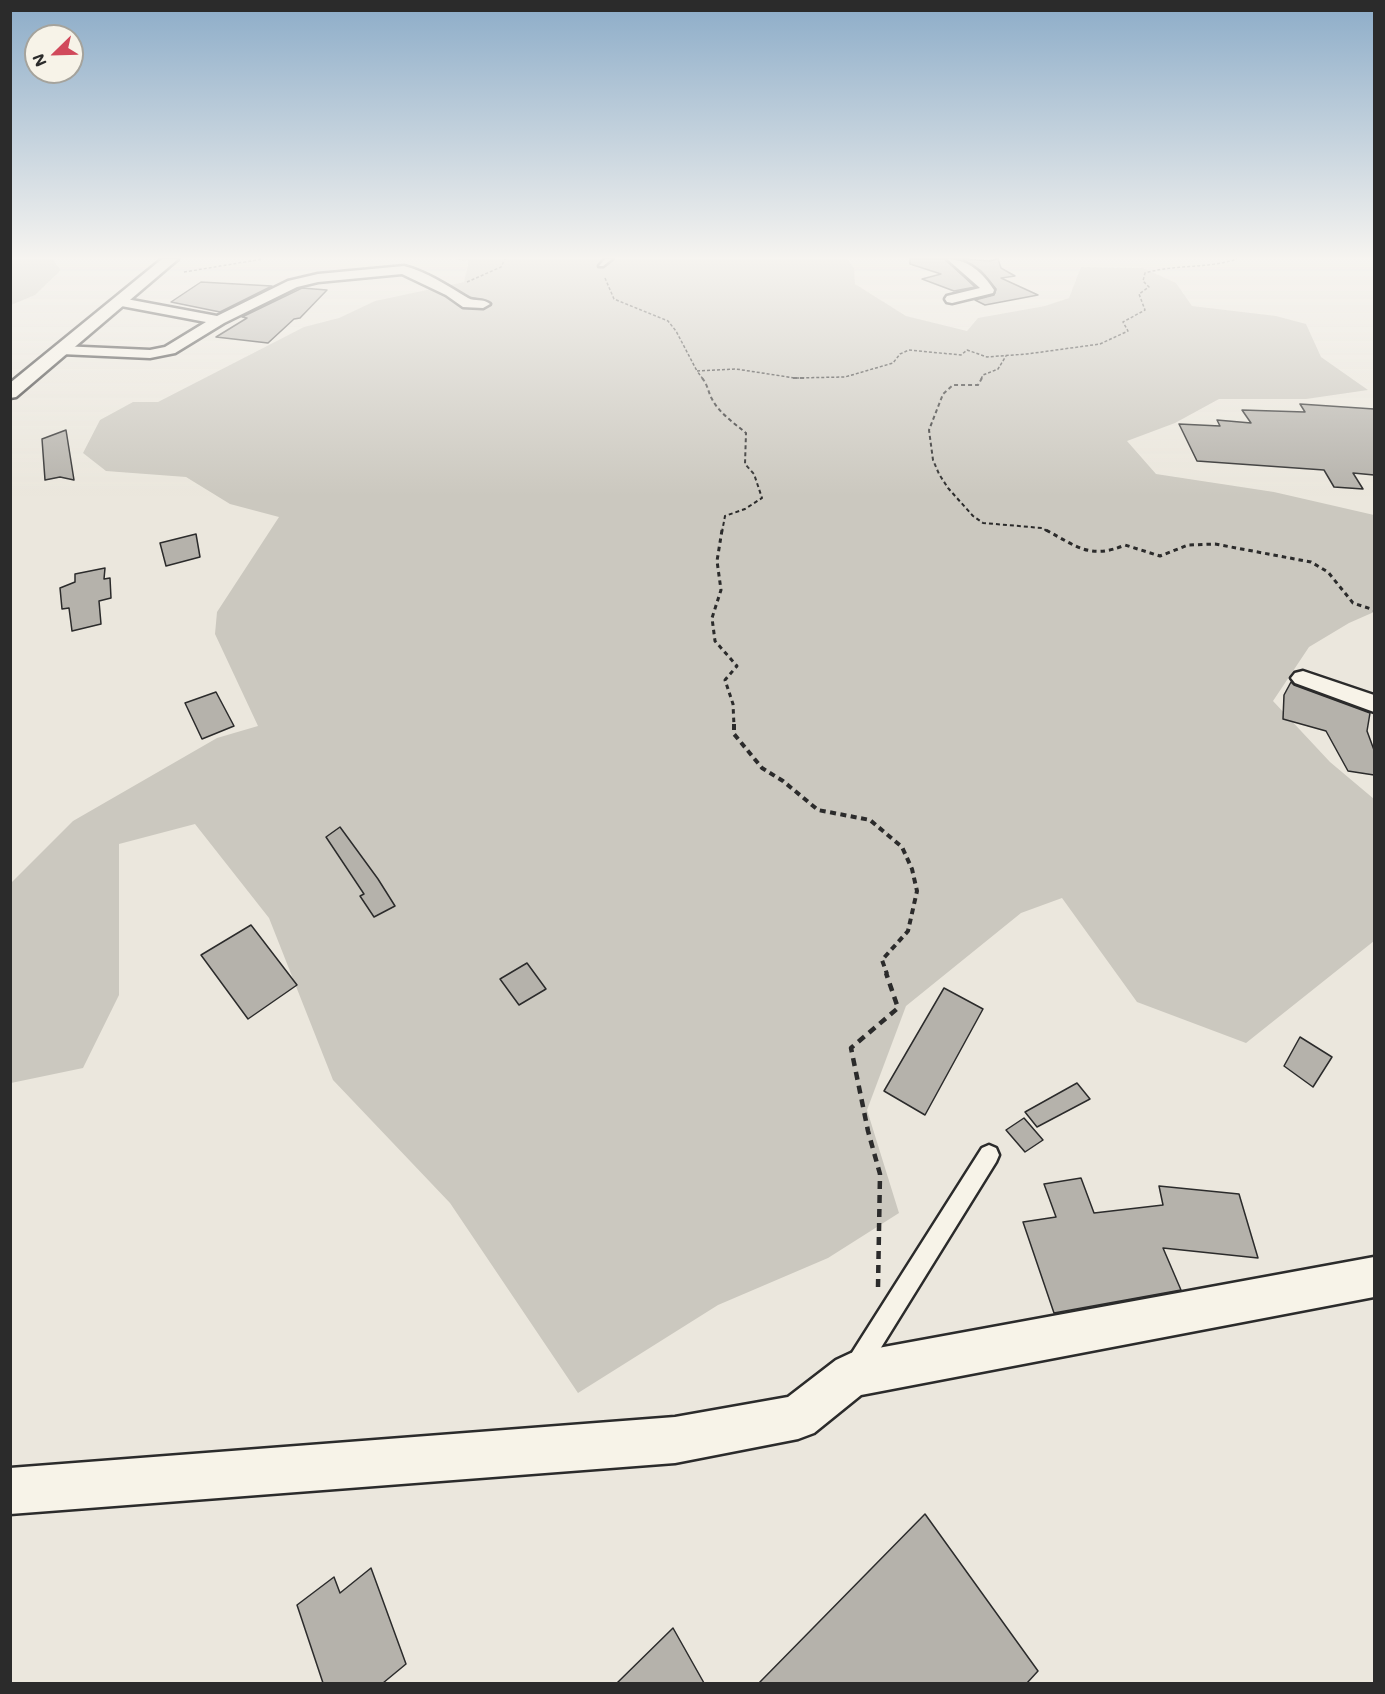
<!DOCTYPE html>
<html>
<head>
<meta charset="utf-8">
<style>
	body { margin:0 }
	#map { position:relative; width:1385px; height:1694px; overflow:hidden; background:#ebe7dd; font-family:Mali,sans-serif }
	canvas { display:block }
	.frame { position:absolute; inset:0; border:12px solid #2b2b2b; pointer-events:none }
	.north { position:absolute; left:24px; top:24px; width:60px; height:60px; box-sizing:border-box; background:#f7f3e8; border:2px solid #a5a39c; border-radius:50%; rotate:247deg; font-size:16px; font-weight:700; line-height:24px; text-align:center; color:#2b2b2b }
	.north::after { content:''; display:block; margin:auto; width:21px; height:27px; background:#d1495b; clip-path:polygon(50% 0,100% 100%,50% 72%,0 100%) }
</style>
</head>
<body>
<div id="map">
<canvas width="1385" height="1694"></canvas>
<div class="frame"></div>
<div class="north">N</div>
</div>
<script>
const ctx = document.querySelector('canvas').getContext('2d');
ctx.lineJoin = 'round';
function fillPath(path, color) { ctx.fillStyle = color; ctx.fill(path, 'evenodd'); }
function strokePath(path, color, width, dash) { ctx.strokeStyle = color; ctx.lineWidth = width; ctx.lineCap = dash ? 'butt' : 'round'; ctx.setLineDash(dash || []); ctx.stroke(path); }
fillPath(new Path2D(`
	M11 259H52L61 270 35 295 11 305Z
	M454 259H847L854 268 855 284 906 316 967 331 978 318 1045 306 1069 298 1081 267 1143 268 1176 283 1192 306 1276 316 1306 324 1321 357 1368 390 1306 399H1219L1175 423 1127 441 1156 474 1274 492 1374 515V612L1349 623 1309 647 1273 701 1330 762 1374 799V941L1246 1043 1137 1002 1062 898 1021 913 906 1006 867 1110 899 1213 828 1258 718 1305 578 1393 450 1203 333 1080 269 918 195 824 119 844V995L83 1068 11 1083V883L73 821 217 738 258 726 215 634 217 612 279 517 230 504 186 477 106 471 83 453 100 420 133 402H158L304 327 339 318 375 301 464 282 469 261Z`), '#cbc8bf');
const building = new Path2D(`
	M910 259H945L975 287 954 291 922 279 941 274 910 264Z
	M962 259 989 261 998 259 1001 268 1015 276 1001 278 1038 295 985 305 975 300 994 295 996 289 981 271Z
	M201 282 272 286 220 312 171 302Z
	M302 288 327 290 300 318 294 319 268 343 216 337 247 318 242 317Z
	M1300 404 1374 409V475L1353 473 1363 489 1334 487 1324 470 1197 461 1179 424 1220 426 1217 420 1251 423 1242 410 1305 412Z
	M66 430 74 480 60 477 45 480 42 439Z
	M196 534 200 557 166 566 160 543Z
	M105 568 104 579 110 578 111 598 99 601 101 624 72 631 69 608 62 609 60 588 75 582V574Z
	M1291 682 1294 685 1370 713 1367 731 1374 750V775L1348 771 1326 731 1283 719 1284 695Z
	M216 692 234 726 202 739 185 703Z
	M340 827 378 879 395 906 374 917 360 896 364 894 326 837Z
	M251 925 297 985 248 1019 201 955Z
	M527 963 546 989 519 1005 500 979Z
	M944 988 983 1009 925 1115 884 1091Z
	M1300 1037 1332 1057 1313 1087 1284 1066Z
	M1077 1083 1090 1099 1037 1127 1025 1112Z
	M1024 1118 1043 1140 1025 1152 1006 1130Z
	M1081 1178 1094 1213 1163 1205 1159 1186 1239 1194 1258 1258 1163 1248 1181 1290 1054 1313 1023 1222 1056 1217 1044 1184Z
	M925 1514 1038 1671 1027 1683H759Z
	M371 1568 406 1664 383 1683H323L297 1605 334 1577 340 1593Z
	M673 1628 704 1683H617Z`);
fillPath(building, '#b5b2ab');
strokePath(building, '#2b2b2b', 1.5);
const service = new Path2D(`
	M605 259H612L603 266H599Z
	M989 1145 996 1148 999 1155 996 1162 864 1375 856 1378 848 1375 845 1367 848 1359 982 1148Z`);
const minor = new Path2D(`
	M947 259C968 259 983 273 994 290L993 293 952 303 947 302 945 299 947 296 980 288Z
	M404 266C427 272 448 286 468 298 475 302 483 298 490 304L483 308 463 307 446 295 402 274 318 282 297 287 224 323 175 353 150 358 61 354 54 350 61 346 150 350 165 347 206 322 116 305 114 302 121 298 217 316 288 281 318 274Z
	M1303 671 1374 695V712L1295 683 1291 678 1295 673Z
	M1374 1257V1297L861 1395 814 1433 798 1439 675 1463 10 1514V1468L675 1417 788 1397 836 1360 851 1353Z`);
const primary = new Path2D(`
	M162 259H178L16 397 10 398V383Z`);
strokePath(service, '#2b2b2b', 5);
strokePath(minor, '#2b2b2b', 5);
strokePath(primary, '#2b2b2b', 5);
strokePath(new Path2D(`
	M184 272 263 259
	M605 278 614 299 668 321 676 331 697 371
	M467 282 501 267 505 259
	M703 379 697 371 736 369 795 378 845 377 893 363 900 354 909 350 961 355 967 350 987 357 1027 354 1100 344 1128 331 1123 322 1145 310 1139 294 1149 287 1143 281 1145 273C1175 264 1207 269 1237 259
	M981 379 983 375 998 369 1006 356`), '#2b2b2b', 1.5, [3, 2]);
strokePath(new Path2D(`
	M702 378C708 385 708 392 712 399 719 413 734 423 746 433L745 464 754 474 762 498 745 509 725 516 722 532
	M793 378H807
	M982 378 978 385H953L943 394 929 430 933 460 939 474 948 488 973 516 983 523 1042 528 1049 532`), '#2b2b2b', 2, [4, 3]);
strokePath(new Path2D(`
	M722 530 717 561 721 590 712 618 715 641 737 666 725 680 733 704 734 726
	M1046 530C1076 546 1090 560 1125 545L1160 556 1188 545 1215 544 1311 562 1328 572 1353 603 1374 610`), '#2b2b2b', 3, [4.5, 4]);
strokePath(new Path2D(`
	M734 724V734L762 768 783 781 818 810 870 820 902 847 912 869 917 891 908 931 882 960 887 974`), '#2b2b2b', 4, [6, 4.5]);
strokePath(new Path2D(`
	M878 1287 880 1174 868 1131 851 1048 898 1008 886 973`), '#2b2b2b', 4.5, [8, 6]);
fillPath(service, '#f7f3e8');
fillPath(minor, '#f7f3e8');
fillPath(primary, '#f7f3e8');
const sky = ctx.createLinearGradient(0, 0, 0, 496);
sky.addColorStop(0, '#8cacc8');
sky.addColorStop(0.52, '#f6f4f0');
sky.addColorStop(1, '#f6f4f000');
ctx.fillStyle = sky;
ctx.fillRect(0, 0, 1385, 496);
</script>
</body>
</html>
